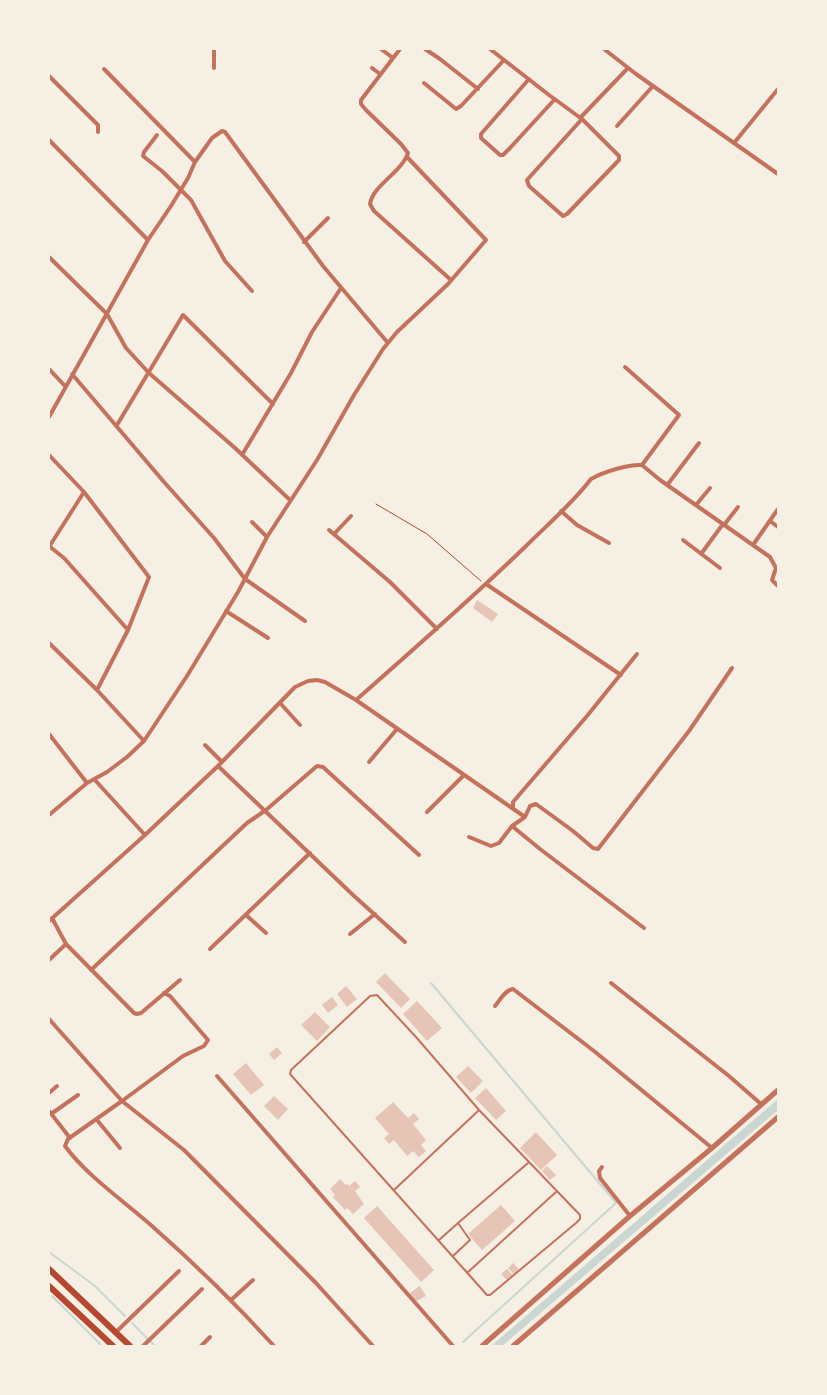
<!DOCTYPE html>
<html>
<head>
<meta charset="utf-8">
<style>
	body { margin:0 }
	#map { position:relative; width:827px; height:1395px; overflow:hidden; background:#f6efe4; font-family:"Exo 2",sans-serif }
	canvas { display:block }
	.frame { position:absolute; inset:0; border:50px solid #f6efe4; pointer-events:none }
</style>
</head>
<body>
<div id="map">
<canvas width="827" height="1395"></canvas>
<div class="frame"></div>
</div>
<script>
const ctx = document.querySelector('canvas').getContext('2d');
ctx.lineJoin = 'round';
function fillPath(path, color) { ctx.fillStyle = color; ctx.fill(path, 'evenodd'); }
function strokePath(path, color, width, dash) { ctx.strokeStyle = color; ctx.lineWidth = width; ctx.lineCap = dash ? 'butt' : 'round'; ctx.setLineDash(dash || []); ctx.stroke(path); }
fillPath(new Path2D(`
	M778 1099V1110L502 1346H491Z`), '#c9d6d2');
strokePath(new Path2D(`
	M431 983 616 1203 463 1342
	M49 1252 95 1286 125 1316
	M52 1296 102 1346
	M132 1323 155 1346`), '#c9d6d2', 2);
fillPath(new Path2D(`
	M477 600 498 614 492 622 473 608Z
	M385 973 410 999 401 1008 376 982Z
	M346 986 357 999 347 1007 337 994Z
	M332 997 338 1005 328 1013 322 1005Z
	M417 1001 442 1028 427 1041 403 1014Z
	M315 1012 330 1027 317 1041 301 1025Z
	M277 1047 282 1053 274 1060 269 1054Z
	M246 1063 264 1085 251 1095 233 1074Z
	M468 1066 483 1081 471 1093 456 1077Z
	M486 1088 506 1111 496 1120 475 1098Z
	M274 1096 288 1109 278 1120 264 1106Z
	M393 1102 408 1118 414 1113 419 1119 413 1124 426 1140 421 1145 426 1151 419 1157 413 1151 407 1156 394 1140 389 1144 384 1138 389 1134 375 1118Z
	M536 1132 557 1155 541 1170 520 1148Z
	M547 1166 556 1175 550 1180 542 1171Z
	M340 1179 346 1185 348 1184 349 1186 355 1181 360 1187 355 1191 364 1204 353 1214 347 1208 345 1210 333 1197 335 1195 330 1189Z
	M501 1205 515 1221 482 1250 468 1234Z
	M377 1206 434 1270 421 1282 364 1218Z
	M513 1263 519 1269 514 1274 508 1268Z
	M507 1269 513 1275 507 1280 501 1274Z
	M420 1286 426 1296 415 1302 410 1293Z`), '#e6c5b7');
strokePath(new Path2D(`
	M376 504 427 534 481 581`), '#b5482f', 1);
strokePath(new Path2D(`
	M377 995 416 1037 479 1110 580 1215V1219L576 1223 490 1295H487L290 1074 291 1070 368 998 370 996Z
	M394 1190 478 1111
	M439 1240 458 1223
	M453 1256 470 1240 458 1223 528 1163
	M467 1273 556 1192`), '#c5725c', 2);
strokePath(new Path2D(`
	M214 49V68
	M381 49 393 58
	M400 49 361 100V104L366 110 401 144 408 153C402 172 373 185 370 204L374 211 451 280
	M425 49 440 59 478 89
	M490 49 549 95 582 119 619 156V160L567 214 563 216 529 186 527 180 582 119
	M604 49 636 74 778 174
	M372 68 380 74
	M104 69 195 162
	M49 76 98 125V132
	M529 79 481 134V138L500 155H503L510 148 555 99
	M424 83 456 109 461 106 504 60
	M580 118 628 68
	M617 126 653 86
	M157 135 144 152 143 156 162 171 191 200 225 261 252 291
	M49 140 148 240
	M734 143 778 89
	M304 242 328 218
	M49 257 107 314 126 348 149 373 235 448 290 500
	M625 367 679 415 642 465
	M49 369 65 386
	M72 374 164 482 214 538 245 579 305 621
	M49 417 148 240 171 206 188 178 195 162 212 138 222 131 225 132 323 266 388 343
	M117 425 183 315 273 404
	M49 455 84 492 149 577 128 630 97 690
	M242 455 291 373 312 332 341 288
	M668 484 699 443
	M696 505 710 488
	M561 511 577 525 609 543
	M770 521 778 527
	M252 522 267 537
	M724 525 738 507
	M329 530 390 582 437 629
	M334 534 351 516
	M683 540 720 568
	M753 545 778 509
	M49 546 64 558 128 630
	M49 547 84 492
	M701 554 723 524
	M486 584 621 675
	M226 611 268 638
	M49 643 97 690 144 741
	M356 700C413 650 470 600 525 547 547 525 572 504 591 479 603 472 629 464 642 465L660 480 770 557 776 568 772 580 778 586
	M280 703 300 725
	M49 734 87 783
	M205 745 222 762
	M369 762 397 729
	M218 766 353 895 405 942
	M94 779 145 835
	M513 808V802L587 716 637 654
	M427 812 464 775
	M49 815 87 783 107 772 127 757 144 741 187 676 238 592 267 537 317 460 354 395 383 349 397 332 448 284 486 240 407 157
	M512 826 540 849 644 928
	M469 837 491 846 499 843 512 826 525 817 530 806 536 804 573 831 593 848 598 849 689 731 732 668
	M246 915 266 933
	M52 918 66 944 134 1013 137 1014 141 1013 180 980
	M49 921 145 835 218 766 295 687 308 681 317 680 325 682 356 700 525 817
	M350 934 375 914
	M210 949 310 853
	M49 960 66 944
	M91 970 247 823 266 810 317 766 323 767 419 855
	M611 983 729 1076 761 1104
	M164 993 170 996 208 1040 204 1046 183 1056 122 1101 184 1150 315 1282 373 1346
	M495 1006C500 1000 505 990 513 989L594 1051 712 1148
	M49 1019 122 1101 68 1139 65 1146C86 1175 125 1202 152 1226 195 1264 236 1304 274 1346
	M217 1076 453 1346
	M49 1093 57 1086
	M49 1111 70 1138
	M51 1114 78 1095
	M97 1120 120 1148
	M602 1167 599 1171 600 1178 630 1216
	M231 1300 253 1280
	M115 1333 179 1271
	M143 1346 202 1289
	M201 1346 210 1337`), '#c5725c', 4);
strokePath(new Path2D(`
	M482 1346 630 1216 712 1148 778 1090
	M513 1346 778 1117`), '#c5725c', 5);
strokePath(new Path2D(`
	M49 1269 130 1346
	M49 1286 113 1346`), '#b5482f', 6);
</script>
</body>
</html>
